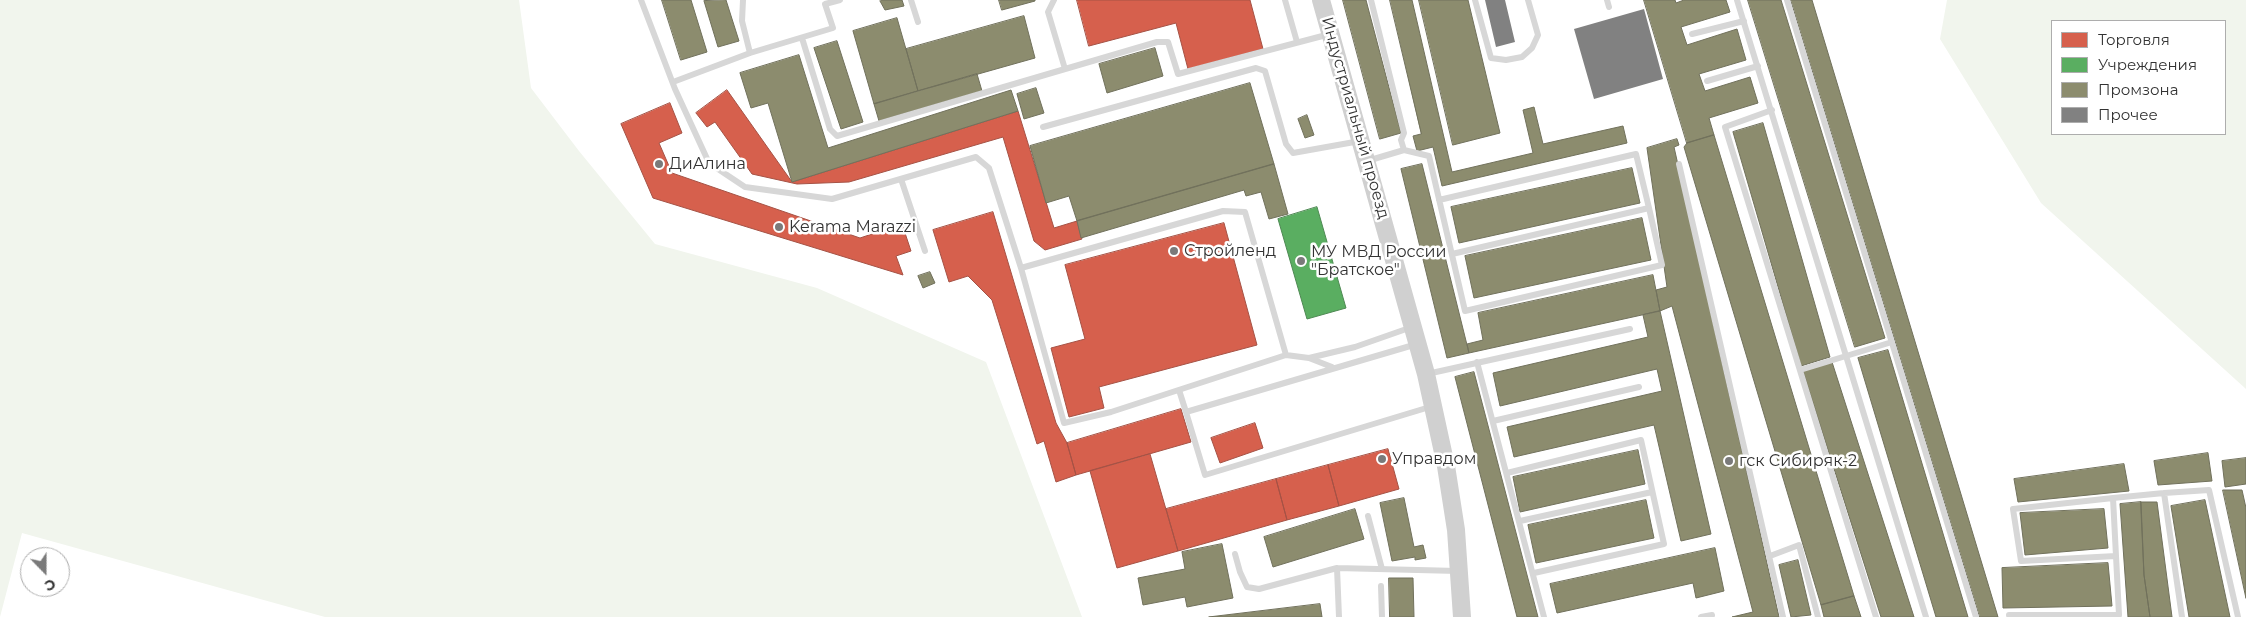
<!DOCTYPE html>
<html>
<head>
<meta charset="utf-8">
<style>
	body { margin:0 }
	#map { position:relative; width:2246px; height:617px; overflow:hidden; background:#fff; font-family:Montserrat,sans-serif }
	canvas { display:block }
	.legend { position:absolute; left:2051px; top:20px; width:175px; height:115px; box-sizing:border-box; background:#fff; border:1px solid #adadad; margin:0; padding:6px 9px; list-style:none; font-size:15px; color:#333 }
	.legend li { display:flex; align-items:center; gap:10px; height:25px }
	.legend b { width:25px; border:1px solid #adadad }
	.north { position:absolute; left:20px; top:547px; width:50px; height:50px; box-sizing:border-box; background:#fff; border:1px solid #adadad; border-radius:50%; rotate:158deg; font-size:14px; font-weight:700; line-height:20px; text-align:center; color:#333 }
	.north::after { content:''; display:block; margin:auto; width:18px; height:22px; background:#7a7a7a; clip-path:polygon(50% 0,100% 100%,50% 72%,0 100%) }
</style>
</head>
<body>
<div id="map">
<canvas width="2246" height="617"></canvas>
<ul class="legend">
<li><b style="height:14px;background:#d6604d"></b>Торговля</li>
<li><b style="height:14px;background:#5aae61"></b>Учреждения</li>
<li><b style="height:14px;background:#8c8c6e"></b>Промзона</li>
<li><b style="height:14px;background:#818181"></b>Прочее</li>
</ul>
<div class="north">С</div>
</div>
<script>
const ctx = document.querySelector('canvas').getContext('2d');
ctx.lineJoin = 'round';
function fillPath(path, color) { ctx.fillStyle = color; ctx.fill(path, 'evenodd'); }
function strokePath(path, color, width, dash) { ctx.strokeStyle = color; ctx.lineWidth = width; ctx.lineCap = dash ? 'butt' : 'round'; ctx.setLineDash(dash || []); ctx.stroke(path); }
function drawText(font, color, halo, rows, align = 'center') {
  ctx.font = font + ' Montserrat,sans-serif'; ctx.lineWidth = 5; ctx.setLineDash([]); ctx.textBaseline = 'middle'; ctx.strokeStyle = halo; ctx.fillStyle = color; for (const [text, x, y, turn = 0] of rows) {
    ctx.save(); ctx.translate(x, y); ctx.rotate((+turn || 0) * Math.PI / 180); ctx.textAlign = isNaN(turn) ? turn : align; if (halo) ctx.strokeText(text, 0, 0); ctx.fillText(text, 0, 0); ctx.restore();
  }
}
fillPath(new Path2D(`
	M0 0H519L531 88 579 151 655 244 817 288 986 362 1082 617H325L22 533 0 617Z
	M1947 0H2246V389L2041 203 1940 39ZM2052 21H2225V134H2052Z`), '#f1f5ed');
const shops = new Path2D(`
	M1077 0H1250L1263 49 1188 69 1176 23 1089 46Z
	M727 90 792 182 1018 111 1054 228 1077 221 1082 239 1045 250 1034 241 1003 137 849 182 797 184 752 174 715 122 707 127 696 113Z
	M670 103 682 133 659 143 672 173 860 238 902 224 911 251 896 256 903 275 653 198 621 124Z
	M993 212 1056 423 1067 443 1076 475 1056 482 1044 441 1037 444 992 300 968 276 949 282 933 230Z
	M1224 223 1257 345 1099 387 1104 408 1069 417 1051 348 1085 339 1065 265Z
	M1181 409 1191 442 1076 475 1067 443Z
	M1255 423 1263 448 1220 463 1211 438Z
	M1388 449 1399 489 1339 506 1328 465Z
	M1150 454 1178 551 1117 568 1090 471Z
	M1328 465 1339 506 1287 520 1276 479Z
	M1276 479 1287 520 1178 551 1166 509Z`);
fillPath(shops, '#d6604d');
strokePath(shops, '#a55245', 1);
const public = new Path2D(`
	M1317 207 1346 308 1307 319 1278 219Z`);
fillPath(public, '#5aae61');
strokePath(public, '#4e8953', 1);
const industry = new Path2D(`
	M662 0H691L707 52 681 60Z
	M726 0 739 41 718 47 704 1Z
	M881 0H902L904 6 885 10 880 1Z
	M999 0H1035V1L1002 10Z
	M1343 0H1366L1401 133 1380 139Z
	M1390 0H1412L1452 172 1533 153 1523 110 1534 107 1543 144 1623 126 1627 143 1442 186 1433 147 1417 151 1413 136 1421 134Z
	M1419 0H1468L1500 133 1453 145Z
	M1644 0H1675L1676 3 1684 0H1726L1730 12 1681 27 1687 45 1737 29 1746 60 1699 74 1705 91 1750 77 1758 103 1709 118 1714 135 1687 143Z
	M1748 0H1781L1885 338 1855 347Z
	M1791 0H1812L1998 617H1980Z
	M1024 16 1035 58 918 91 906 49Z
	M897 18 918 91 874 104 853 31Z
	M837 41 863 122 841 129 814 48Z
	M1155 48 1163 76 1107 93 1099 64Z
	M799 55 828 148 1011 90 1018 111 792 182 768 103 751 108 740 73Z
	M977 74 982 91 879 121 874 104Z
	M1250 83 1274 164 1077 221 1069 196 1046 203 1030 146Z
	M1036 88 1044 113 1024 119 1017 94Z
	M1307 115 1314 135 1305 138 1298 119Z
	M1763 123 1830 357 1801 366 1733 132Z
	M1714 135 1854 596 1821 605 1684 147 1687 143Z
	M1677 139 1679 145 1674 147 1779 617H1732L1753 612 1672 306 1660 311 1656 290 1667 287 1647 148Z
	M1274 164 1288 214 1269 219 1261 192 1246 196 1244 190 1081 238 1077 221Z
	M1422 164 1469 353 1447 358 1401 169Z
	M1632 168 1640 203 1459 243 1451 207Z
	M1642 218 1651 260 1474 298 1465 256Z
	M930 272 935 283 923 288 918 276Z
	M1653 275 1660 311 1469 353 1467 344 1483 340 1478 313Z
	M1660 311 1711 534 1681 541 1654 425 1514 457 1507 427 1662 391 1657 369 1500 406 1493 373 1648 337 1643 315Z
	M1888 350 1968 617H1936L1858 358Z
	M1832 362 1914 617H1881L1803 371Z
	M1474 372 1538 617H1517L1455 377Z
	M1638 450 1645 484 1520 512 1513 477Z
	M2208 453 2212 481 2158 485 2154 461Z
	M2246 458V484L2225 487 2222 461Z
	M2124 464 2129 491 2018 502 2014 479Z
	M2223 490H2242L2246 508V598Z
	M1404 498 1414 547 1423 545 1426 558 1415 560V557L1392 561 1380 503Z
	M1646 500 1654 538 1536 563 1528 525Z
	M2205 500 2230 617H2189L2171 506Z
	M2141 502 2144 575 2150 617H2128L2120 504Z
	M2141 502H2157L2172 617H2150L2144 575Z
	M1355 509 1364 539 1273 567 1264 537Z
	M2104 509 2108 548 2025 555 2020 513Z
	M1222 544 1233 598 1187 607 1185 597 1143 605 1138 578 1185 569 1182 552Z
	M1715 548 1724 591 1696 598 1693 583 1557 613 1550 584Z
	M1798 560 1811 615 1791 617 1779 565Z
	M2108 563 2112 606 2003 608 2002 568Z
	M1389 578H1413L1414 617H1390Z
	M1854 596 1861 617H1824L1821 605Z
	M1320 604 1322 617H1209Z`);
fillPath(industry, '#8c8c6e');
strokePath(industry, '#71715c', 1);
fillPath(new Path2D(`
	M1485 0H1505L1515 42 1496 47Z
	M1644 9 1663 79 1594 99 1574 29Z`), '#818181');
strokePath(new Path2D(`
	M641 0 675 89 709 163 745 187 832 199 976 157 989 168 1021 268 1064 423 1111 412 1286 355
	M743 0 742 21 750 53
	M911 0 918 22
	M1054 0 1048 12 1065 69
	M1285 0 1297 42
	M1371 0 1404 133 1401 140 1404 150
	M1475 0 1491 58 1506 60 1522 57 1532 48 1538 35 1528 0
	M1607 0 1609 7
	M1737 0 1926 617
	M1787 0 1976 617
	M1692 34 1744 21
	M802 38 830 129 837 136 1157 42H1168L1178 74 1330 34
	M1707 81 1758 66
	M673 82 750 53 833 28 825 4 840 0
	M1772 110 1725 127 1876 617
	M1043 127 1256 68 1265 71 1286 144 1293 153 1360 141
	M1367 161 1404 150 1429 156 1465 311 1662 265 1649 208
	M1679 164 1783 617
	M901 179 925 251
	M1439 200 1636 154 1649 208 1452 254
	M1021 268 1223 211 1245 212 1286 355 1309 358 1355 347 1412 327
	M1309 358 1332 367
	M1477 362 1544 617
	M1800 370 1892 342
	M1427 374 1630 329
	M1179 390 1186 412 1417 344
	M1186 412 1205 475 1433 406
	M1493 421 1639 387
	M1507 473 1641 440 1664 544 1534 573
	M2113 498 2013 509 2021 561 2116 556 2113 498 2164 493
	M1368 516 1382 569
	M1520 521 1652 492
	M1235 554 1240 572 1247 587 1259 589 1337 568 1458 571
	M1770 556 1799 545 1818 617
	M1337 568 1339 617
	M1381 586 1382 617
	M2009 615H2119L2116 556
	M1701 617 1712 615
	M2182 617 2164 493 2209 490 2238 617`), '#d7d7d7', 6);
strokePath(new Path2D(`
	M1321 0 1426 374 1446 466 1456 530 1462 617`), '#d0d0d0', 18);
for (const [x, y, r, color] of [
	[659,164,5,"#7a7a7a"],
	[779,227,5,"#7a7a7a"],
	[1174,251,5,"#7a7a7a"],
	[1301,261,5,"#7a7a7a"],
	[1382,459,5,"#7a7a7a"],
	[1729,461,5,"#7a7a7a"]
]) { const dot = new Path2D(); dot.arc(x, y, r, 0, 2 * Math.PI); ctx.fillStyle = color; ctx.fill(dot); strokePath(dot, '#fff', 2); }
drawText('16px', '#333', '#fff', [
	["Индустриальный проезд",1355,118,74]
]);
drawText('16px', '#333', '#fff', [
	["ДиАлина",669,164],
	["Kerama Marazzi",789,227],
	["Стройленд",1184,251],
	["МУ МВД России",1311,252],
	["\"Братское\"",1311,270],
	["Управдом",1392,459],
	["гск Сибиряк-2",1739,461]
], 'left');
</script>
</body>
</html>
